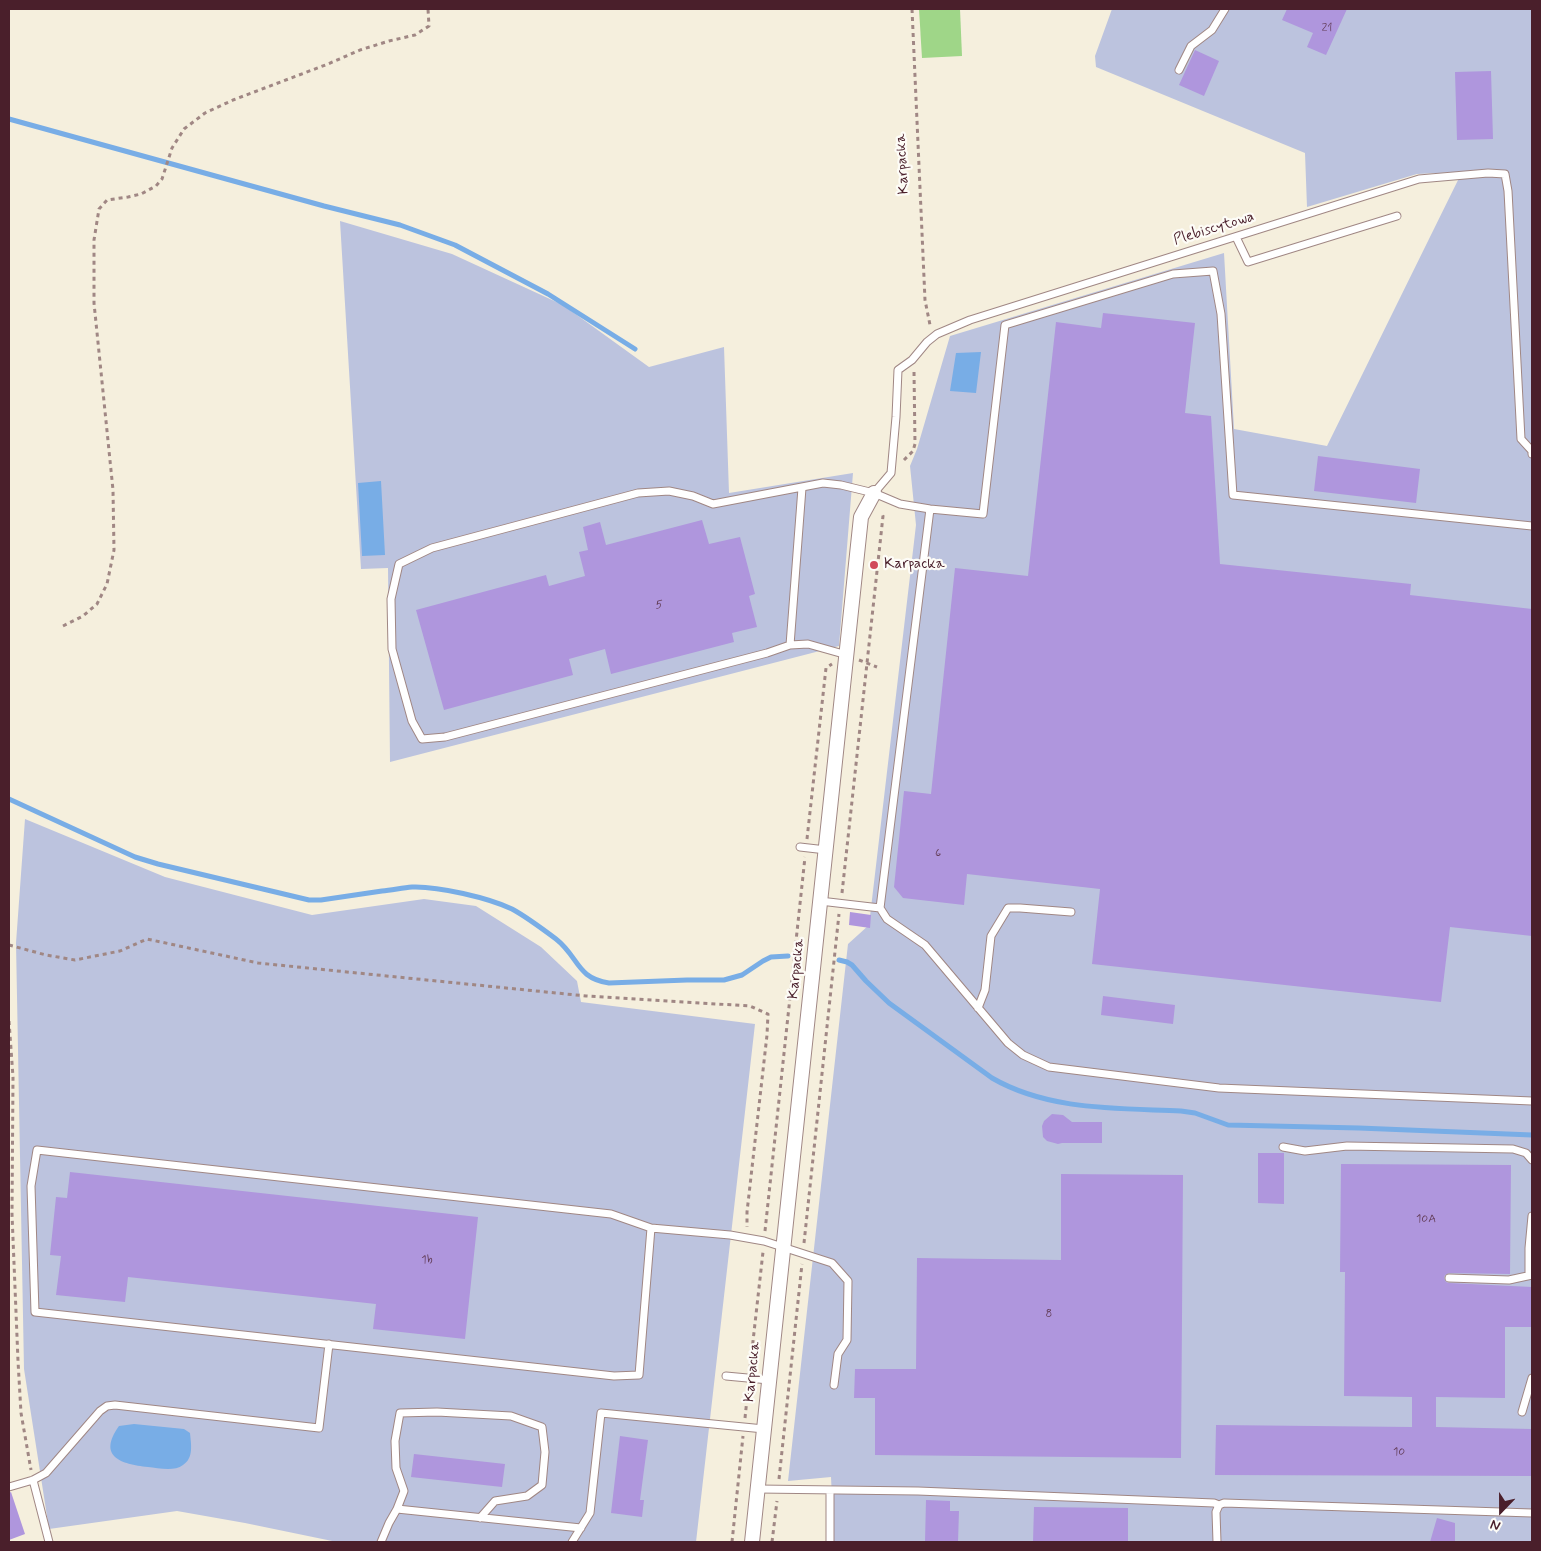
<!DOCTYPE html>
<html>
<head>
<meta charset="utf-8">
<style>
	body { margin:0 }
	#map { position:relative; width:1541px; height:1551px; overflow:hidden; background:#f5efdd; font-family:Mynerve,sans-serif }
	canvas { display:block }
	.frame { position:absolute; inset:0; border:10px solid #4a1f2b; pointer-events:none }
	.north { position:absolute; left:1476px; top:1486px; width:50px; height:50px; -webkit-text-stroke:4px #fdfcf7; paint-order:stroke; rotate:202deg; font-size:14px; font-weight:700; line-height:20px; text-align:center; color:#4a1f2b }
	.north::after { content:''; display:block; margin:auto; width:18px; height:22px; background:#4a1f2b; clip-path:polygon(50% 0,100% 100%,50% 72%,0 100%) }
</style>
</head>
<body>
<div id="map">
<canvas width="1541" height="1551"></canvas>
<div class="frame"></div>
<div class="north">N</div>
</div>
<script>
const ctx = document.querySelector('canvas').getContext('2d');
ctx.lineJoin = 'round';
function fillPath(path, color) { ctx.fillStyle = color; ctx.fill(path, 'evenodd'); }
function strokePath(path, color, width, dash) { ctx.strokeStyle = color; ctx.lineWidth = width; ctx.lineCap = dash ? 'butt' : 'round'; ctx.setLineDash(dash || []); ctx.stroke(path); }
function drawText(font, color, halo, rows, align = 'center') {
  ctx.font = font + ' Mynerve,sans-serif'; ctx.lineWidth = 4.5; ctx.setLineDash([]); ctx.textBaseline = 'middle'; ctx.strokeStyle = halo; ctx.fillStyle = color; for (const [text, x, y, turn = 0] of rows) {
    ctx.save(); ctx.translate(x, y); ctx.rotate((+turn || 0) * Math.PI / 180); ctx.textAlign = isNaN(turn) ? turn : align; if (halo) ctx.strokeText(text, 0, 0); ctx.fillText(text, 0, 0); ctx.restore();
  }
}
fillPath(new Path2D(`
	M1112 9H1532V1542H834L831 1477 788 1481 848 944 869 925 916 525 910 466 917 449 950 336 1224 253 1234 429 1327 446 1462 172 1417 174 1307 207 1305 153 1096 67 1095 56Z
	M340 221 452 254 563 305 649 367 724 347 729 493 853 473 839 646 390 762 388 568 361 569Z
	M25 819 165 877 312 915 424 899 476 906 541 947 577 981 581 1002 755 1024 696 1542H337L245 1523 177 1511 49 1529 24 1369 16 943Z`), '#bcc3de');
fillPath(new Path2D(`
	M919 9H960L962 56 922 58Z`), '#9fd688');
fillPath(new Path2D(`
	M981 352 976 393 950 391 956 353Z
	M381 481 385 555 362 556 358 483Z
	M134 1424 184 1429 190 1433C191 1444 194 1458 183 1465 174 1472 158 1468 148 1467 121 1464 97 1457 119 1426Z`), '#78ade6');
strokePath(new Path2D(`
	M9 119 324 206 400 225 455 245 548 294 635 349
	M9 799 135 857 158 864 309 900H321C341 897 362 894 382 891 392 890 402 888 412 887 438 886 489 898 512 909 525 916 544 930 556 939 579 957 576 978 609 983L687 980H724L742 975 763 961 771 957 788 956
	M839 960 847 962 852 965 866 981 889 1003 992 1078C1049 1111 1118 1108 1181 1111L1195 1113 1228 1125 1359 1128 1532 1135`), '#78ade6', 5);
fillPath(new Path2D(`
	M1287 9H1347L1326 55 1307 47 1313 33 1282 20Z
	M1195 50 1219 61 1204 96 1179 85Z
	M1491 71 1493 139 1457 140 1455 72Z
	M1103 313 1195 323 1185 413 1211 416 1220 564 1411 584 1410 595 1532 609V936L1450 927 1441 1002 1092 964 1100 889 967 874 964 905 903 898 894 887 904 791 931 794 955 568 1028 576 1056 322 1101 328Z
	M1318 456 1420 469 1416 503 1314 491Z
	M702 520 709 544 740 537 755 594 749 596 757 627 732 633 734 642 611 674 605 649 569 659 573 675 444 710 416 610 546 575 549 586 585 576 579 552 588 550 583 527 600 522 606 545Z
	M850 912 871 915 870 928 849 925Z
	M1103 996 1175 1005 1173 1024 1101 1015Z
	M1052 1114 1063 1115 1072 1122H1102V1143H1062L1058 1144 1047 1141 1043 1137 1042 1126 1044 1121Z
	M1258 1153H1284V1204L1258 1203Z
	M1341 1164 1511 1165 1510 1274 1449 1273 1445 1275 1444 1278 1446 1282 1449 1283 1532 1287V1327H1505V1398L1436 1397V1427L1532 1429V1476L1215 1475 1216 1425 1412 1427V1397L1344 1396 1345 1272H1340Z
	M70 1172 478 1217 465 1339 373 1329 376 1304 128 1277 125 1302 56 1295 61 1256 50 1255 56 1197 67 1198Z
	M1061 1174 1183 1175 1181 1458 875 1455V1398H854L855 1369H916L917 1258 1061 1260Z
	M620 1436 648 1440 640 1500H644L642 1517 611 1513Z
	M414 1454 505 1464 502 1487 411 1477Z
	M11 1492 25 1534 9 1540V1493Z
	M926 1500 950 1501V1511H959L958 1542H925Z
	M1034 1507 1128 1508V1542H1033Z
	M1437 1518 1455 1523V1542H1430Z`), '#af96dd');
const lane = new Path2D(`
	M1179 70 1191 46 1212 30 1225 9
	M1236 237 1248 262 1397 216
	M802 488 790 645 808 644 847 655
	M874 493 891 473 896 417 898 370 912 360 927 342 937 334 970 320 1419 179 1488 173 1505 174 1508 191 1521 439 1532 451V454
	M790 645 767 653 445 737 422 739 412 721 392 649 391 599 399 564 432 548 638 493 669 491 693 496 713 504 823 483 841 485 874 493 900 504 930 509 983 514 1005 325 1173 274 1213 271 1221 314 1233 495 1532 526
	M800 847 826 850
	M820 901 880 908 887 919 925 945 1008 1043 1023 1055 1049 1067 1219 1088 1532 1101
	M880 908 930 509
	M978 1008 985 990 991 936 1008 908H1020L1071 912
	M1283 1147 1305 1151 1347 1146 1513 1149 1526 1153 1532 1160
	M651 1228 639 1375 614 1376 35 1312 31 1186 37 1150 611 1214 651 1228 730 1235 764 1241 832 1263 848 1281 847 1340 838 1354 834 1385
	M1529 1274V1248L1532 1216
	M1449 1278 1509 1280 1532 1275
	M726 1376 769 1380
	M1522 1412 1532 1378
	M33 1480 49 1542
	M9 1487 33 1480 46 1473 100 1411 107 1406 115 1405 319 1428 329 1344
	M758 1489 918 1491 1214 1503 1219 1505
	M397 1509 404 1491 396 1468 395 1441 400 1413 437 1412 511 1416 542 1427 545 1452 542 1485 527 1496 495 1501 480 1518
	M381 1542 389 1523 397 1509 581 1528
	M572 1542 590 1513 601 1413 764 1429
	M830 1542V1490
	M1217 1542 1216 1512 1219 1505 1224 1503 1532 1513`);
const street = new Path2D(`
	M752 1542 861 517 874 493`);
strokePath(lane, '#a08784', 9);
strokePath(street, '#a08784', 16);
strokePath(new Path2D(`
	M912 9 925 300 930 325
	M904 460 913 451 915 444 914 371
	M63 626 83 616 97 604 107 584 114 550 113 490 94 303V240L99 209 107 200 128 197 141 194 156 186 162 179 172 148 184 129 205 113 233 100 328 64 360 50 389 41 415 35 429 26 428 9
	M859 660 877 667
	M807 839 826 668 832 664
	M842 893 883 516 881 512
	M9 945 46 955 75 960 120 951 147 939 258 963 586 996 750 1006 768 1014 767 1035 747 1212V1227
	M9 1021 13 1077 12 1214 18 1361 21 1413 31 1470
	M765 1231 805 857
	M804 1243 839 914
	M750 1368 763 1252
	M745 1418 748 1389
	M779 1479 802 1264
	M732 1542 743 1436
	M772 1542 777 1501`), '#a08784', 3, [4, 4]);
strokePath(lane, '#fff', 7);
strokePath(street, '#fff', 14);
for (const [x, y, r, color] of [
	[874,565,5,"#d1495b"]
]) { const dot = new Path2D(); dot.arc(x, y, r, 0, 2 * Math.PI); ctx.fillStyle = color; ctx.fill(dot); strokePath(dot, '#fdfcf7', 2); }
drawText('12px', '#633d58', null, [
	["21",1327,28],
	["5",659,605],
	["6",938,853],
	["10A",1426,1219],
	["1b",427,1260],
	["8",1049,1314],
	["10",1399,1452]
]);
drawText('15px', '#4a1f2b', '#fdfcf7', [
	["Karpacka",903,164,-93],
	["Plebiscytowa",1214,229,-17],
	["Karpacka",797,969,-84],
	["Karpacka",753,1372,-84]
]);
drawText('15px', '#4a1f2b', '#fdfcf7', [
	["Karpacka",884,565]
], 'left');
</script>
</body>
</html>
